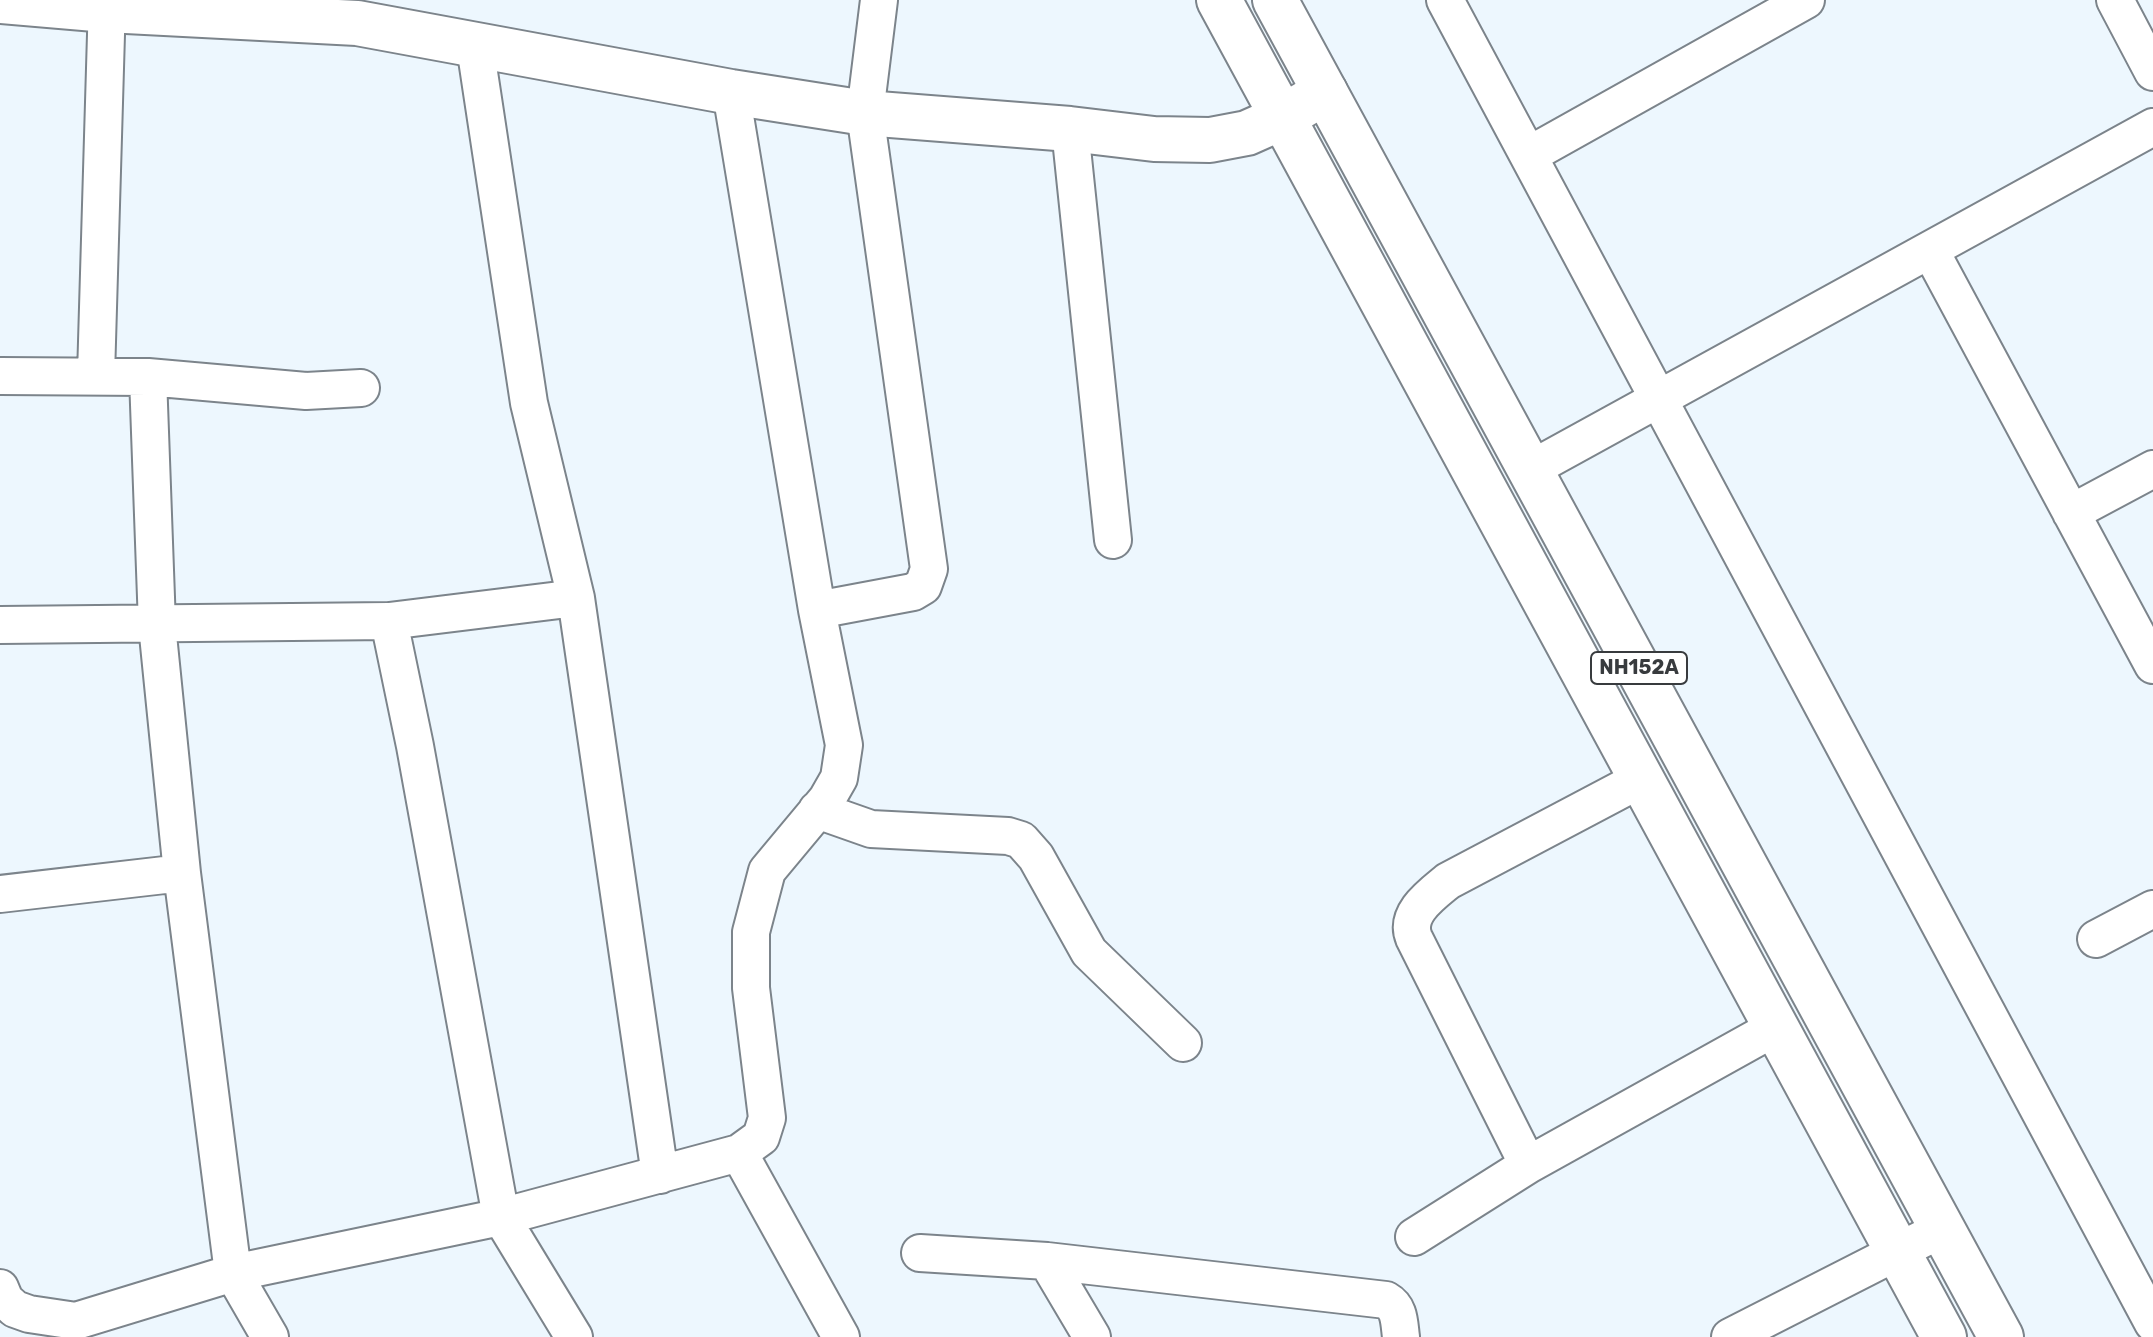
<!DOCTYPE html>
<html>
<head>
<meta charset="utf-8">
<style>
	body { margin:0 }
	canvas { display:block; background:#edf7fe }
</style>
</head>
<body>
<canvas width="2153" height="1337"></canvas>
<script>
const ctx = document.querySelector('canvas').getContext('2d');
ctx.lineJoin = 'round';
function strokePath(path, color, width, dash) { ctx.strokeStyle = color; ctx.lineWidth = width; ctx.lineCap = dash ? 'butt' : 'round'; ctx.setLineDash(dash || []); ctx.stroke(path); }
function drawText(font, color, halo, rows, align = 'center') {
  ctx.font = font + ' Rubik,sans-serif'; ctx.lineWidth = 6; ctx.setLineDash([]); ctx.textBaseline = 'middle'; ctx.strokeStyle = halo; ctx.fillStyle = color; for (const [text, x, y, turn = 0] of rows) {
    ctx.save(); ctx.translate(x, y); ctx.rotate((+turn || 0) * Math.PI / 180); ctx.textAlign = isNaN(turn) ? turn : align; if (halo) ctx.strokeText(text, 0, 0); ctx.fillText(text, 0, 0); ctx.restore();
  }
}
const minor = new Path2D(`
	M1445 0 2153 1323
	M2115 0 2153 72
	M475 46 529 403 576 598 660 1175
	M1070 129 1113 540
	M1529 155 1806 0
	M1930 250 2153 665
	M0 376 148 377 306 391 361 388
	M96 376 107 0
	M148 377 157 625 182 873 233 1273 270 1337
	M1531 469 2153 127
	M2071 513 2153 469
	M817 610 913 592 923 586 929 569 865 113 879 0
	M389 621 415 746 501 1217 574 1337
	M0 625 389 621 576 598
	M817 810 871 829 1008 836 1021 840 1036 857 1089 952 1183 1043
	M0 894 182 873
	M2096 939 2153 909
	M739 1153 841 1337
	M1528 1165 1414 938C1404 914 1431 895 1448 881L1643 778
	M1414 1237 1528 1165 1778 1026
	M920 1253 1047 1261 1386 1300C1400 1308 1399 1322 1401 1337
	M1047 1261 1092 1337
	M0 1288 5 1300 15 1309 29 1314 76 1321 233 1273 501 1217 739 1153 761 1137 767 1118 751 988V932L767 871 827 799 839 778 844 745 817 610 731 92
	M1730 1337 1942 1229`);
const tertiary = new Path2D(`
	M0 1 107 10 357 23 731 92 865 113 1070 129 1154 139 1210 140 1247 133 1283 117 1325 92`);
const trunk = new Path2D(`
	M1219 0 1944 1337
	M1275 0 2001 1337`);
strokePath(minor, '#7c848b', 40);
strokePath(tertiary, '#7c848b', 48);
strokePath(trunk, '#7c848b', 48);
strokePath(minor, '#fff', 36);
strokePath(tertiary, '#fff', 44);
strokePath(trunk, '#fff', 44);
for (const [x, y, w] of [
	[1639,668,96]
]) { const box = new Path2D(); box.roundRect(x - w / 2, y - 16, w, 32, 6); ctx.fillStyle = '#fff'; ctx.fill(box); strokePath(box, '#383b3e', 2); }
drawText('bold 20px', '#383b3e', null, [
	["NH152A",1639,668]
]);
</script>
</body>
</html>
